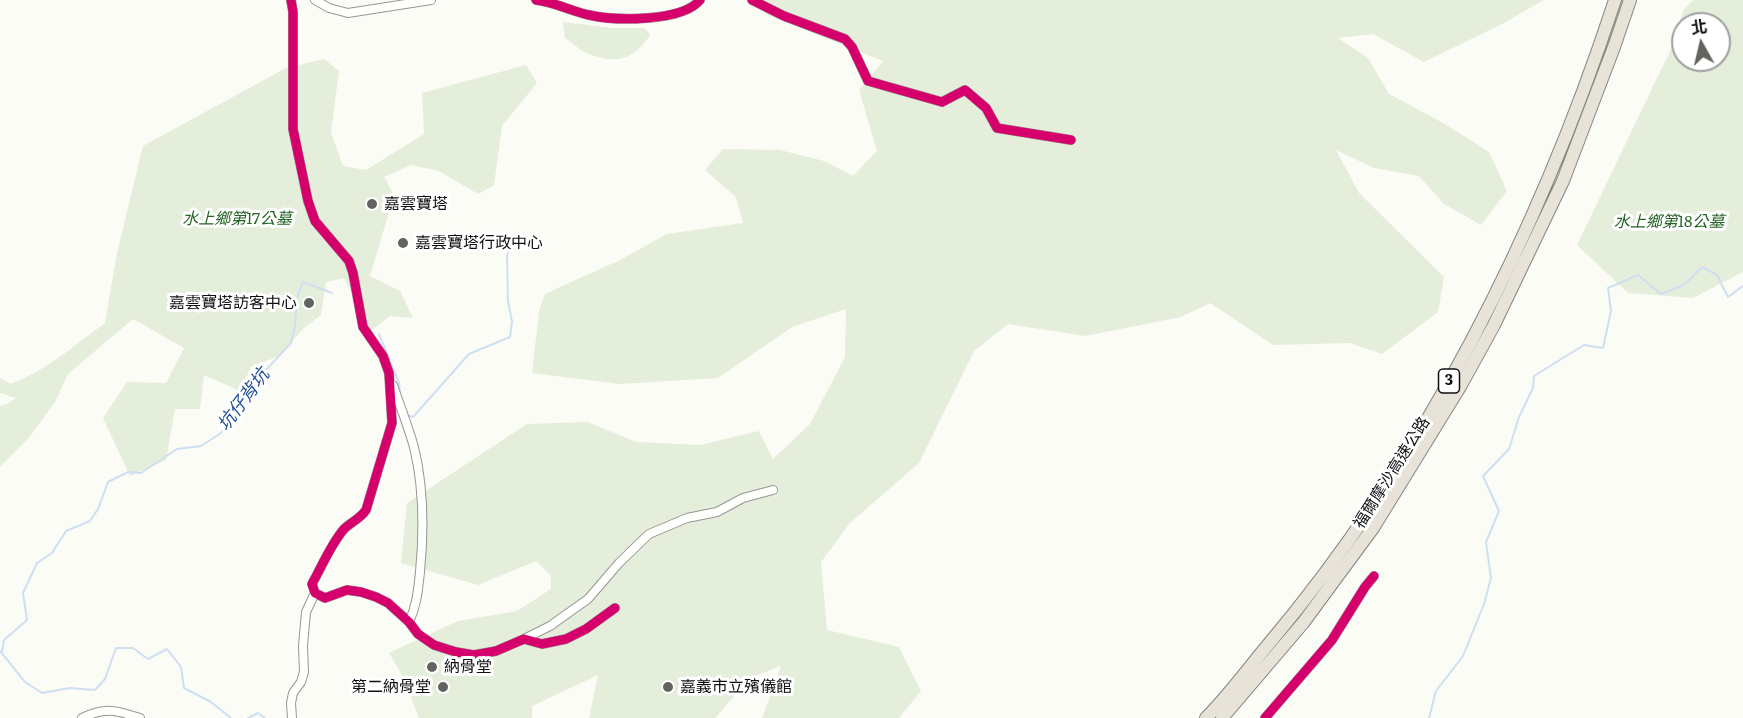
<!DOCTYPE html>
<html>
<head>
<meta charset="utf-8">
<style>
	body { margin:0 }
	#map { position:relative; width:1743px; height:718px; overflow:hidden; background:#fcfcf6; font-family:Literata,"Noto Sans TC",serif }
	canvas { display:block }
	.north { position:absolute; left:1671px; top:12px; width:60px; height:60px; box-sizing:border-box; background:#fff; border:2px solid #9f9f9f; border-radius:50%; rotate:352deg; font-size:16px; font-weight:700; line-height:24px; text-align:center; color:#101010 }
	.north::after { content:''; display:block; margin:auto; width:21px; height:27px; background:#636360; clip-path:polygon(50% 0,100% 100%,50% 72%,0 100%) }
</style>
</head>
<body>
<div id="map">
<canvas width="1743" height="718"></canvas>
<div class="north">北</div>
</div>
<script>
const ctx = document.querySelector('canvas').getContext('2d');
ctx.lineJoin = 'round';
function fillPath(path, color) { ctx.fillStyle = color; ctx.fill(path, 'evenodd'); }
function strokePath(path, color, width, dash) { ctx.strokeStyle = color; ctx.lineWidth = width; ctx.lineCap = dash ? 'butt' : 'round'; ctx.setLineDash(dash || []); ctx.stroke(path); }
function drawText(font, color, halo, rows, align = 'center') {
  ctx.font = font + ' Literata,"Noto Sans TC",serif'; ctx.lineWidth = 6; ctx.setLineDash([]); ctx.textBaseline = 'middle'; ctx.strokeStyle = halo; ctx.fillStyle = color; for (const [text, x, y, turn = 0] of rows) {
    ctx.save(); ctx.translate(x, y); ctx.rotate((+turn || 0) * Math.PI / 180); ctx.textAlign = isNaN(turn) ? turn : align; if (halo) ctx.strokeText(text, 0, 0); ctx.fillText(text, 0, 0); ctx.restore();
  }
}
fillPath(new Path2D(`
	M751 0H1544L1502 24 1424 62 1373 34 1338 38 1368 58 1389 94 1445 124 1489 152 1507 191 1481 225 1444 204 1419 176 1374 168 1336 150 1359 193 1444 277 1438 312 1382 354 1350 343 1273 345 1210 303 1181 317 1085 336 1008 324 974 351 919 463 850 523 821 562 827 630 899 647 921 691 899 718H762L781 666 750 678 715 718H589L598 675 532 706V718H419L404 679 389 653 458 621 517 611 551 589V576L536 561 478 585 401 563 407 503 527 424 588 422 636 442 700 445 759 431 773 459 810 424 845 357 846 309 792 327 718 378 620 384 532 373 539 311 545 294 620 260 667 234 743 223 736 197 705 170 723 149 780 150 824 161 853 176 877 151 859 90 883 61 768 15Z
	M1693 0H1743V272L1693 298 1628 293 1577 245 1670 51 1684 9ZM1683 24H1719V60H1683Z
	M563 22 612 28H645L650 35C635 59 616 65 589 54 580 51 573 43 565 38Z
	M324 59 339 71 331 133 343 166 366 170 424 134 422 93 526 65 537 83 502 126 494 185 478 194 439 171 411 165 384 177 394 195 370 276 400 291 413 318 390 316 371 331 344 278 326 282 321 315 304 328 279 356 251 367 240 391 204 375 200 409H175L166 460 130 476 103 418 127 382 166 383 184 348 133 319 68 374 55 402 28 439 0 467V406L9 403 16 398 0 393V378L11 384C47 370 75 345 105 323L117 253 143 146 286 68Z`), '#e5eddb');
strokePath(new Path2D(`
	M379 334 399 383 400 393
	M406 415 413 417 469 354 510 337 512 322 508 301 507 255 517 236
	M0 651 25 682 42 693 70 688 95 690 105 679 116 648H133L148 659 167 649 181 667 184 688 211 702 231 718
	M2 652 4 640 27 620 23 593 37 563 52 553 66 531 90 521 98 509 108 482 128 472 141 473 177 449 201 446 221 433 241 409 252 385 291 343 295 327 297 298 303 282 332 293
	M248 718 258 713 265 718
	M1429 718 1436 691 1463 656 1484 604 1491 578 1486 542 1499 511 1483 476 1509 449 1519 417 1533 388 1534 376 1584 345 1603 348 1611 311 1608 288 1638 275 1661 294 1684 285 1702 267 1717 275 1728 297 1743 286`), '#cfdff2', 2);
const minor = new Path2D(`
	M291 0 293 12V129L308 201 315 221 349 261 353 273 363 327 383 356 389 373 392 423 366 510C360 519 351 522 344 529 331 544 322 566 312 584L315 593 325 598 347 590 361 592 376 597 388 603 409 622 418 634 434 645 456 652 474 655 496 651 524 639 542 644 566 639 586 629 615 608
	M315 0 329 8 348 13 431 0
	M536 0C554 2 571 11 589 15 615 21 682 22 700 0
	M752 0 784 16 845 39 852 47 868 81 942 102 965 90 986 108 997 128 1071 140
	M393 385C400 406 408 426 414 447 424 488 424 531 420 572 418 590 417 605 409 622
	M524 639 550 626 588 599 619 563 649 534 687 518 717 512 743 498 773 490
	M82 718C105 707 116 710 140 718
	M292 718 291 703 293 693 301 682 304 672 303 646 306 612 315 593
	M1265 718 1332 640 1365 587 1374 576`);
const highway = new Path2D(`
	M1206 718C1228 696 1247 670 1267 646 1426 458 1539 232 1615 0
	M1222 718 1303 623 1373 528 1461 385 1494 325 1563 181 1614 47 1630 0`);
strokePath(minor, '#969694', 10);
strokePath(highway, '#848481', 14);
strokePath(minor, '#fffffe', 8);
strokePath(highway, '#e8e3d8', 12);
strokePath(new Path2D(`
	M291 0 293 12V129L308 201 315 221 349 261 353 273 363 327 383 356 389 373 392 423 366 510C360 519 351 522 344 529 331 544 322 566 312 584L315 593 325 598 347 590 361 592 376 597 388 603 409 622 418 634 434 645 456 652 474 655 496 651 524 639 542 644 566 639 586 629 615 608
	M536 0C554 2 571 11 589 15 615 21 682 22 700 0
	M752 0 784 16 845 39 852 47 868 81 942 102 965 90 986 108 997 128 1071 140
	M1265 718 1332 640 1365 587 1374 576`), '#d6006c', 9);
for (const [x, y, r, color] of [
	[372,204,6,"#636360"],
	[403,243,6,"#636360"],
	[309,303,6,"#636360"],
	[432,667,6,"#636360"],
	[443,687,6,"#636360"],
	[668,687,6,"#636360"]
]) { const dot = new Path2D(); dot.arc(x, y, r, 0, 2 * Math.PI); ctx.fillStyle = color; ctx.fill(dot); strokePath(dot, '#fff', 2); }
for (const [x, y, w] of [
	[1449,381,21]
]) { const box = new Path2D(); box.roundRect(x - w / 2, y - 12, w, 24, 4.5); ctx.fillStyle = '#fff'; ctx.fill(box); strokePath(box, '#101010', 1.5); }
drawText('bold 15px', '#101010', null, [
	["3",1449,381]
]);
drawText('16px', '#101010', '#fff', [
	["嘉雲寶塔",384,204],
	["嘉雲寶塔行政中心",415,243],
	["嘉雲寶塔訪客中心",297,303,"right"],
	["納骨堂",444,667],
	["第二納骨堂",431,687,"right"],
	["嘉義市立殯儀館",680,687]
], 'left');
drawText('italic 16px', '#256325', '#fff', [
	["水上鄉第17公墓",237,219],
	["水上鄉第18公墓",1669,222]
]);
drawText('16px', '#101010', '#fff', [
	["福爾摩沙高速公路",1392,473,-58]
]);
drawText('italic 18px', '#224e98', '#fff', [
	["坑仔背坑",244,400,-53]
]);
</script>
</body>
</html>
